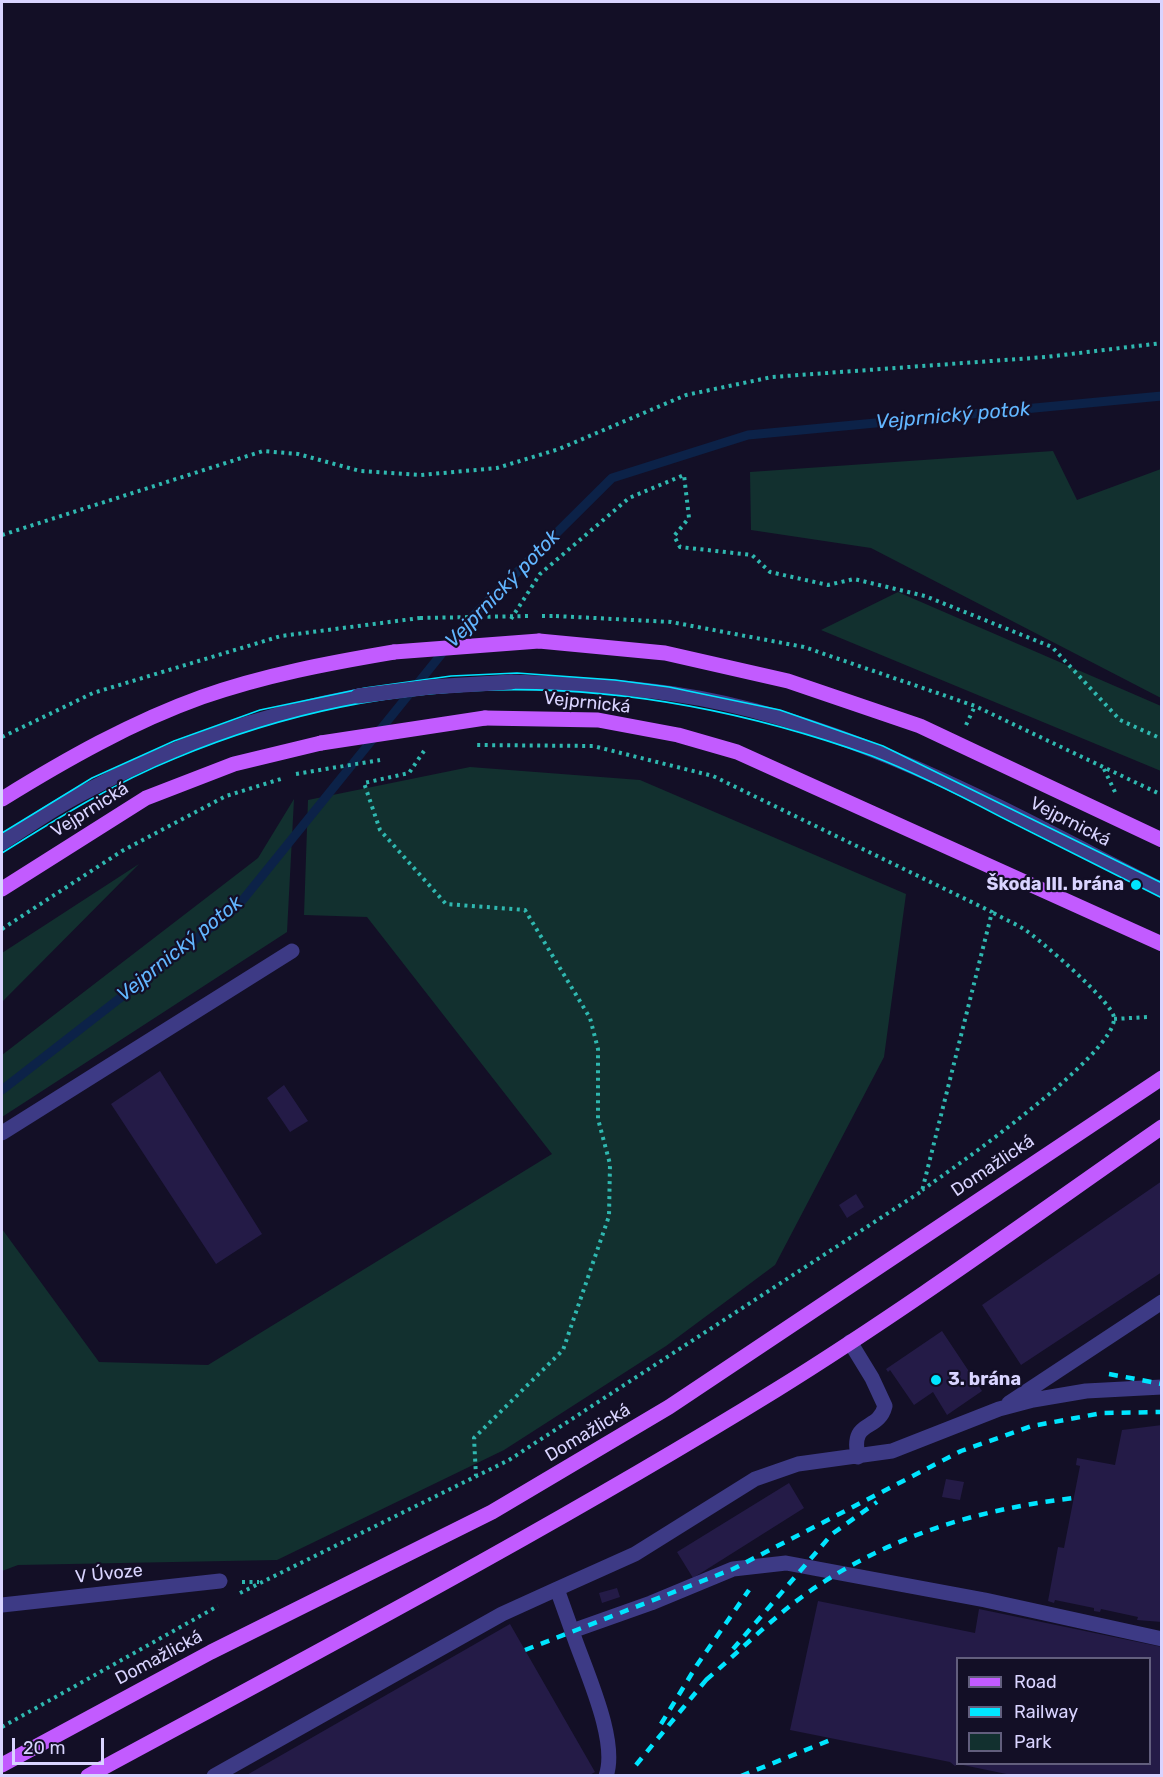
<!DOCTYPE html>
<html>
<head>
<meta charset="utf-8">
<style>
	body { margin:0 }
	#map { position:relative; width:1163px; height:1777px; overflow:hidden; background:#130f26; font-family:Rubik,sans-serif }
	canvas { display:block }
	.frame { position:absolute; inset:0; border:3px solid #d9d4ff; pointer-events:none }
	.legend { position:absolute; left:956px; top:1657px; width:195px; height:108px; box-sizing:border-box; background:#130f26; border:2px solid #625e7d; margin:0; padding:8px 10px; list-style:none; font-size:18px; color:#d9d4ff }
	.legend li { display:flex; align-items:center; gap:12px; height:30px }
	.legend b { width:30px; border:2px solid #625e7d }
	.scale { position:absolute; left:12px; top:1738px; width:92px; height:27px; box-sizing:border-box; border:3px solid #d9d4ff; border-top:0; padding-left:8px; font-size:18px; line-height:21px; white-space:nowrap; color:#d9d4ff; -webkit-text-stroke:4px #130f26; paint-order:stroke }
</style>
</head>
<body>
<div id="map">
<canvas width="1163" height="1777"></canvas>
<div class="frame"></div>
<ul class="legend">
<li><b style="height:8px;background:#c25bff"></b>Road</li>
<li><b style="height:8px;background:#00e5ff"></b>Railway</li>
<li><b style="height:16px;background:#12302f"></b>Park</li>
</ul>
<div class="scale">20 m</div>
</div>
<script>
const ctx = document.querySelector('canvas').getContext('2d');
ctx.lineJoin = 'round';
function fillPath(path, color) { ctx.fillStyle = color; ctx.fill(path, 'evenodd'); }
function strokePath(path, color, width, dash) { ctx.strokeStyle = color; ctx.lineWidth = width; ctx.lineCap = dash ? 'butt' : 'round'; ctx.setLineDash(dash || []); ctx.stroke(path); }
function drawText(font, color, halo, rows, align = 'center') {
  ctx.font = font + ' Rubik,sans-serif'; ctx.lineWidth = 4.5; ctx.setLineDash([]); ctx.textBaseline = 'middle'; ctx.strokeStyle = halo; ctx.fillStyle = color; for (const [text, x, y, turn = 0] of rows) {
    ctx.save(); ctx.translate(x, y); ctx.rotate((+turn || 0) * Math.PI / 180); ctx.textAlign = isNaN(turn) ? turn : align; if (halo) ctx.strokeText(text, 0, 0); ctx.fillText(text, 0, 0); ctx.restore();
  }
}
fillPath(new Path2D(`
	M1053 451 1077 500 1161 469V698L871 548 751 530 750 472Z
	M898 592 1161 706V771L821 630Z
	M470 767 640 780 906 894 884 1057 775 1265 666 1346 504 1450 277 1560 18 1565 2 1571V1229L99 1362 208 1365 552 1154 367 917 304 915 308 800Z
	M294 799 287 932 2 1117V1055L258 858Z
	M139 864 2 1002V953Z`), '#12302f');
strokePath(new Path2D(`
	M2 1090 237 907 469 620 612 478 748 435 1162 396`), '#0c2248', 9);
fillPath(new Path2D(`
	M160 1071 262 1234 216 1264 111 1104Z
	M284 1085 308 1121 290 1132 267 1098Z
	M1162 1181V1272L1021 1365 982 1305Z
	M856 1194 864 1207 847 1218 839 1205Z
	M942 1331 982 1391 947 1415 933 1392 914 1405 890 1370 888 1372 886 1369Z
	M1162 1425V1622L1137 1620 1138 1617 1101 1609 1100 1612 1094 1611V1608L1055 1600 1054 1603 1048 1601 1058 1547 1064 1548 1080 1466 1076 1465 1077 1458 1115 1465 1122 1430Z
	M946 1479 964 1482 960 1500 942 1497Z
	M789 1483 804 1508 693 1578 677 1552Z
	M617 1588 620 1597 602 1603 599 1593Z
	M818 1601 975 1633 979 1609 1162 1647V1776H1016L963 1765 1150 1764V1658H958V1764L955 1766 950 1762 790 1730Z
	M510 1624 595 1772 588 1776H245Z`), '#241b47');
strokePath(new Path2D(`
	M2 535 263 451 298 454 360 471 421 475 497 468 559 449 686 395 772 377 1046 357 1162 343
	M556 616 671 622 804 647 975 706 1162 795
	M511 619 540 574 629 498 684 475 689 518 674 536 680 547 752 555 770 572 828 585 854 579 925 596 1052 647 1120 720 1162 739
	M966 725 975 706
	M2 737 93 693 281 636 420 618
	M424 751 409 773 364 783 380 830 446 904 525 910 590 1018 598 1049V1119L610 1164 609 1216 563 1350 474 1438 476 1476
	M1104 769 1115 792
	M2 929 122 851 226 796 284 778
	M1114 1019 1148 1017
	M922 1190C954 1168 1116 1054 1114 1018 1114 1003 1039 939 1024 929 1014 923 1002 918 992 912
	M242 1582H259
	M240 1593 509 1460 922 1191 992 912 713 776 593 746 473 745
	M2 1727 218 1606`), '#2fb8b0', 4, [3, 4.5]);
strokePath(new Path2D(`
	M511 682C565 684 620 686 674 694 849 720 1006 811 1162 890
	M2 843C27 827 52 809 79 795 166 748 261 714 358 696
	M2 1133 292 951
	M850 1342 872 1378 885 1406C878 1433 850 1418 858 1457
	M1009 1403 1162 1302
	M557 1589 635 1554 755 1479 798 1464 892 1451 999 1409 1033 1400 1086 1391 1162 1387
	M2 1605 220 1581
	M214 1776 502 1614 557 1589 572 1631
	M606 1776C619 1740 584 1668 572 1631L651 1603 733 1569 786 1563 985 1600 1162 1639`), '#3d3a85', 15);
strokePath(new Path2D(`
	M539 641 665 653 788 681 920 726 1162 840
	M485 718 598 720 678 735 737 752 1162 944
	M2 799C65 760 132 722 202 697 265 675 329 663 394 652
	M2 889 146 798 234 764 321 743
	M2 1765 211 1652 492 1512 669 1407 1162 1078
	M88 1776C319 1651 552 1528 776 1390 908 1308 1034 1216 1162 1127`), '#c25bff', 15);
strokePath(new Path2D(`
	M2 833 92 778 174 741 260 710 365 688 451 676 517 673 615 680 669 687 780 710 883 746 1162 883
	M2 853C58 818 114 783 176 758 405 662 641 673 872 756 916 773 959 795 1001 817 1055 844 1108 871 1162 898`), '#00e5ff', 1.5);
strokePath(new Path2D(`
	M1109 1374 1162 1384
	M733 1649 832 1534 877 1502
	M525 1650 733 1569 961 1451 1032 1426 1102 1413 1162 1412
	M706 1680C740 1651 773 1617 810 1591 890 1536 978 1509 1074 1498
	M661 1724 697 1665 749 1590
	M636 1765 711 1674
	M741 1776 833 1739`), '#00e5ff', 4.5, [9, 8]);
strokePath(new Path2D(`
	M542 616H556
	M420 618 528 616
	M296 774 380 760`), '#2fb8b0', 4, [3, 4.5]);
strokePath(new Path2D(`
	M358 696 430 687 511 682`), '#3d3a85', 15);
strokePath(new Path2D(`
	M394 652 539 641
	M321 743 485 718`), '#c25bff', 15);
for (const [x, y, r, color] of [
	[1136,885,6,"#00e5ff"],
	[936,1380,6,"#00e5ff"]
]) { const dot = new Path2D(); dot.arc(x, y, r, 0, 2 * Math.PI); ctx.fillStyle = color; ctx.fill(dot); strokePath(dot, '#130f26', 2); }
drawText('18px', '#d9d4ff', '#130f26', [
	["Vejprnická",587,703,6],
	["Vejprnická",90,810,-32],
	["Vejprnická",1070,822,27],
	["Domažlická",993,1166,-34],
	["Domažlická",588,1433,-31],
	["V Úvoze",109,1574,-6],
	["Domažlická",159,1658,-28]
]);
drawText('bold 18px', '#d9d4ff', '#130f26', [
	["Škoda III. brána",1124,885],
	["3. brána",948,1380,"left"]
], 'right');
drawText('italic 20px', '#62b6ff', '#130f26', [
	["Vejprnický potok",953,416,-5],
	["Vejprnický potok",503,589,-46],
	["Vejprnický potok",180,949,-39]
]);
</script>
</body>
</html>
